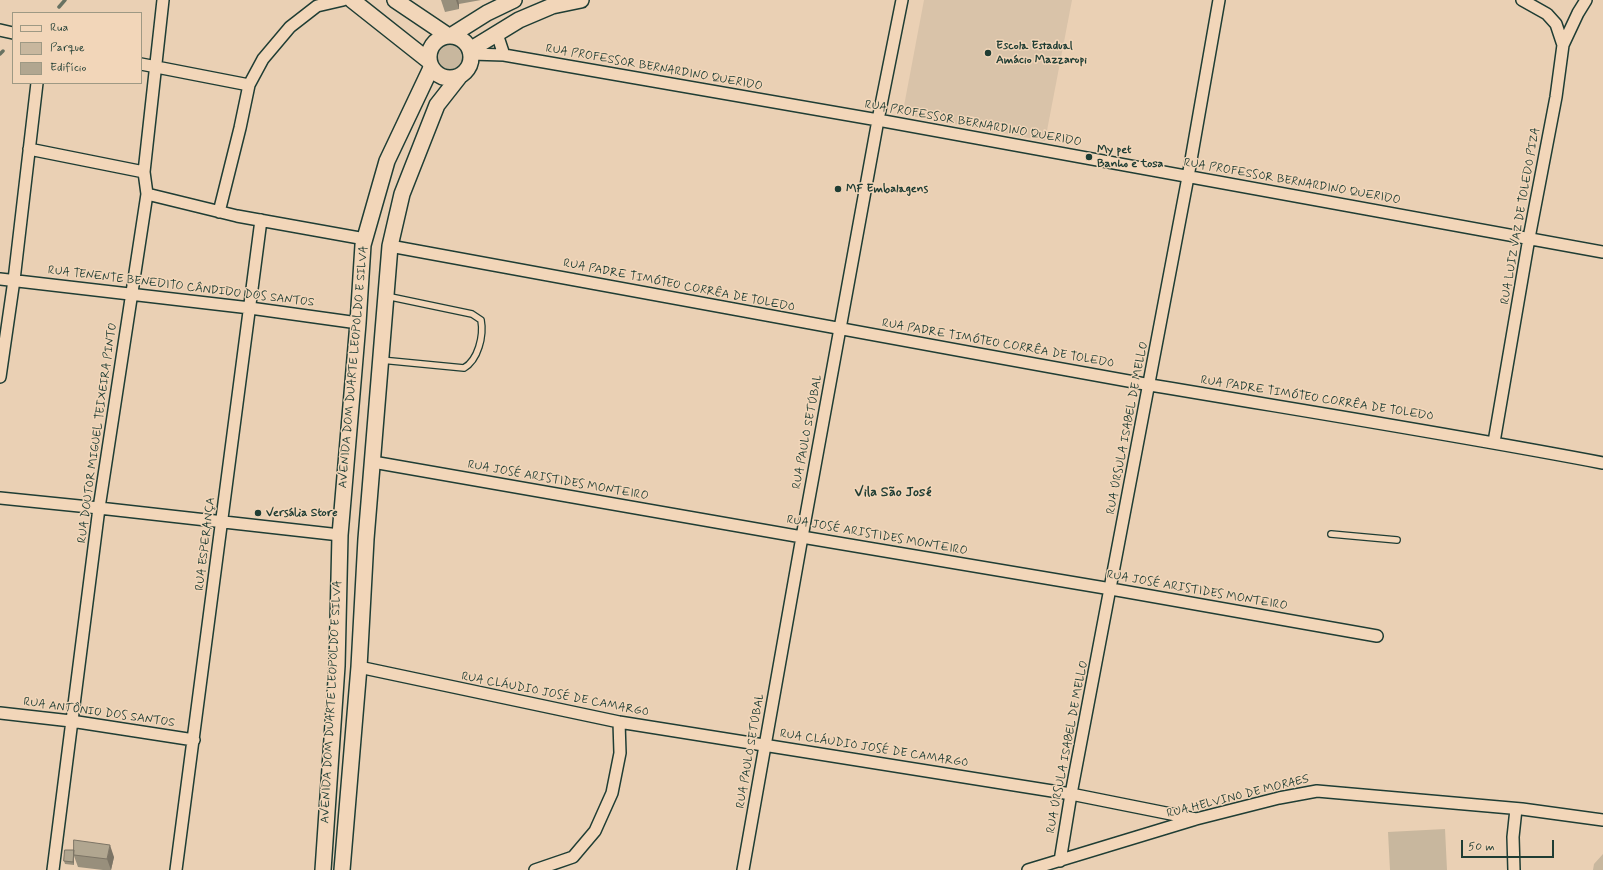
<!DOCTYPE html>
<html>
<head>
<meta charset="utf-8">
<style>
	body { margin:0 }
	#map { position:relative; width:1603px; height:870px; overflow:hidden; background:#ead0b4; font-family:Mynerve,sans-serif }
	canvas { display:block }
	.legend { position:absolute; left:12px; top:12px; width:130px; height:72px; box-sizing:border-box; background:#f2d6b9; border:1px solid #9e9984; margin:0; padding:5px 7px; list-style:none; font-size:12px; color:#1f3d34 }
	.legend li { display:flex; align-items:center; gap:8px; height:20px }
	.legend b { width:20px; border:1px solid #9e9984 }
	.scale { position:absolute; left:1461px; top:840px; width:93px; height:18px; box-sizing:border-box; border:2px solid #1f3d34; border-top:0; padding-left:5px; font-size:12px; line-height:14px; white-space:nowrap; color:#1f3d34; -webkit-text-stroke:3px #f2d6b9; paint-order:stroke }
</style>
</head>
<body>
<div id="map">
<canvas width="1603" height="870"></canvas>
<ul class="legend">
<li><b style="height:5px;background:#f2d6b9"></b>Rua</li>
<li><b style="height:11px;background:#c8b79e"></b>Parque</li>
<li><b style="height:11px;background:#b1a690"></b>Edifício</li>
</ul>
<div class="scale">50 m</div>
</div>
<script>
const ctx = document.querySelector('canvas').getContext('2d');
ctx.lineJoin = 'round';
function fillPath(path, color) { ctx.fillStyle = color; ctx.fill(path, 'evenodd'); }
function strokePath(path, color, width, dash) { ctx.strokeStyle = color; ctx.lineWidth = width; ctx.lineCap = dash ? 'butt' : 'round'; ctx.setLineDash(dash || []); ctx.stroke(path); }
function drawText(font, color, halo, rows, align = 'center') {
  ctx.font = font + ' Mynerve,sans-serif'; ctx.lineWidth = 3; ctx.setLineDash([]); ctx.textBaseline = 'middle'; ctx.strokeStyle = halo; ctx.fillStyle = color; for (const [text, x, y, turn = 0] of rows) {
    ctx.save(); ctx.translate(x, y); ctx.rotate((+turn || 0) * Math.PI / 180); ctx.textAlign = isNaN(turn) ? turn : align; if (halo) ctx.strokeText(text, 0, 0); ctx.fillText(text, 0, 0); ctx.restore();
  }
}
fillPath(new Path2D(`
	M924 0H1072L1045 141 911 116 904 106Z`), '#d9c3a9');
fillPath(new Path2D(`
	M433 56a16 16 0 1 1 32 0a16 16 0 1 1-32 0Z
	M1445 829 1447 870H1390L1388 832Z
	M1603 854V870H1593L1594 864Z`), '#c8b79e');
strokePath(new Path2D(`
	M59 7 65 0
	M0 54 3 51`), '#687262', 3.5);
const service = new Path2D(`
	M381 360 464 368C478 360 484 336 481 320L472 314 386 296
	M1331 534 1397 540`);
const minor = new Path2D(`
	M1522 0 1547 14 1556 24 1563 45
	M0 30 13 33
	M497 34 504 55
	M471 54 504 55 878 120 1603 252
	M141 64 249 85
	M29 149 144 172
	M147 194 237 216 365 239
	M219 212 240 128 249 85 263 59 290 27 317 6 343 0
	M390 246C641 292 893 339 1145 384 1298 410 1451 434 1603 463
	M0 279 250 308 358 323
	M0 377 14 280 37 83
	M1494 442 1529 238 1556 97 1563 45 1578 13 1586 0
	M373 462 802 537 1111 589 1377 636
	M0 498 99 508 340 535
	M359 667 619 722 1071 794 1196 819
	M0 713 71 721 194 740
	M1060 861 1071 794 1188 177 1219 0
	M53 870 99 508 147 194 144 172 163 0
	M176 870 261 220
	M535 870 573 857 595 831 612 793 620 753 619 722
	M743 870 802 537 878 120 902 0
	M1028 870 1196 819 1279 798 1317 791 1522 809 1603 820
	M1514 870 1513 837 1516 809`);
const secondary = new Path2D(`
	M352 0 429 61
	M395 0 447 35
	M452 35 487 13 514 0
	M429 57a21 21 0 1 1 42 0a21 21 0 1 1-42 0Z
	M470 50 519 20 552 6 581 0
	M323 870 337 666 340 535 358 323 363 245 387 161 431 68
	M342 870 359 667 366 539 390 246 402 194 437 105 459 77`);
strokePath(service, '#1f3d34', 8);
strokePath(minor, '#1f3d34', 14);
strokePath(secondary, '#1f3d34', 18);
strokePath(service, '#f2d6b9', 5.5);
strokePath(minor, '#f2d6b9', 11);
strokePath(secondary, '#f2d6b9', 15);
fillPath(new Path2D(`
	M441 0H481L459 4V9L445 12Z
	M65 850 114 857 111 870H103L78 867 74 856V865L65 864 64 861Z`), '#988f7c');
fillPath(new Path2D(`
	M456 0H458L459 4V9Z
	M110 845 114 857 111 870 107 859Z
	M74 850V865L73 862Z`), '#7c7465');
const building = new Path2D(`
	M74 840 110 845 107 859 74 855Z
	M65 850H74L73 862 64 861Z`);
fillPath(building, '#b1a690');
strokePath(building, '#7c7465', 1);
for (const [x, y, r, color] of [
	[988,53,4,"#1f3d34"],
	[1089,157,4,"#1f3d34"],
	[838,189,4,"#1f3d34"],
	[258,513,4,"#1f3d34"]
]) { const dot = new Path2D(); dot.arc(x, y, r, 0, 2 * Math.PI); ctx.fillStyle = color; ctx.fill(dot); strokePath(dot, '#f2d6b9', 1.5); }
drawText('bold 12px', '#1f3d34', '#f2d6b9', [
	["Escola Estadual",996,46],
	["Amácio Mazzaropi",996,60],
	["My pet",1097,150],
	["Banho e tosa",1097,164],
	["MF Embalagens",846,189],
	["Versália Store",266,513]
], 'left');
drawText('12px', '#1f3d34', '#f2d6b9', [
	["RUA PROFESSOR BERNARDINO QUERIDO",654,68,10],
	["RUA PROFESSOR BERNARDINO QUERIDO",973,124,10],
	["RUA PROFESSOR BERNARDINO QUERIDO",1292,182,10],
	["RUA LUIZ VAZ DE TOLEDO PIZA",1521,216,-80],
	["RUA PADRE TIMÓTEO CORRÊA DE TOLEDO",679,286,11],
	["RUA TENENTE BENEDITO CÂNDIDO DOS SANTOS",181,287,7],
	["RUA PADRE TIMÓTEO CORRÊA DE TOLEDO",998,344,10],
	["AVENIDA DOM DUARTE LEOPOLDO E SILVA",354,367,-85],
	["RUA PADRE TIMÓTEO CORRÊA DE TOLEDO",1317,399,9],
	["RUA ÚRSULA ISABEL DE MELLO",1128,428,-79],
	["RUA PAULO SETÚBAL",808,432,-79],
	["RUA DOUTOR MIGUEL TEIXEIRA PINTO",98,433,-82],
	["RUA JOSÉ ARISTIDES MONTEIRO",558,481,10],
	["RUA JOSÉ ARISTIDES MONTEIRO",877,536,10],
	["RUA ESPERANÇA",206,544,-83],
	["RUA JOSÉ ARISTIDES MONTEIRO",1197,591,10],
	["RUA CLÁUDIO JOSÉ DE CAMARGO",555,695,11],
	["AVENIDA DOM DUARTE LEOPOLDO E SILVA",332,702,-87],
	["RUA ANTÔNIO DOS SANTOS",99,713,8],
	["RUA ÚRSULA ISABEL DE MELLO",1068,747,-79],
	["RUA CLÁUDIO JOSÉ DE CAMARGO",874,749,9],
	["RUA PAULO SETÚBAL",751,751,-80],
	["RUA HELVINO DE MORAES",1238,797,-14]
]);
drawText('bold 14px', '#1f3d34', '#f2d6b9', [
	["Vila São José",893,493]
]);
</script>
</body>
</html>
